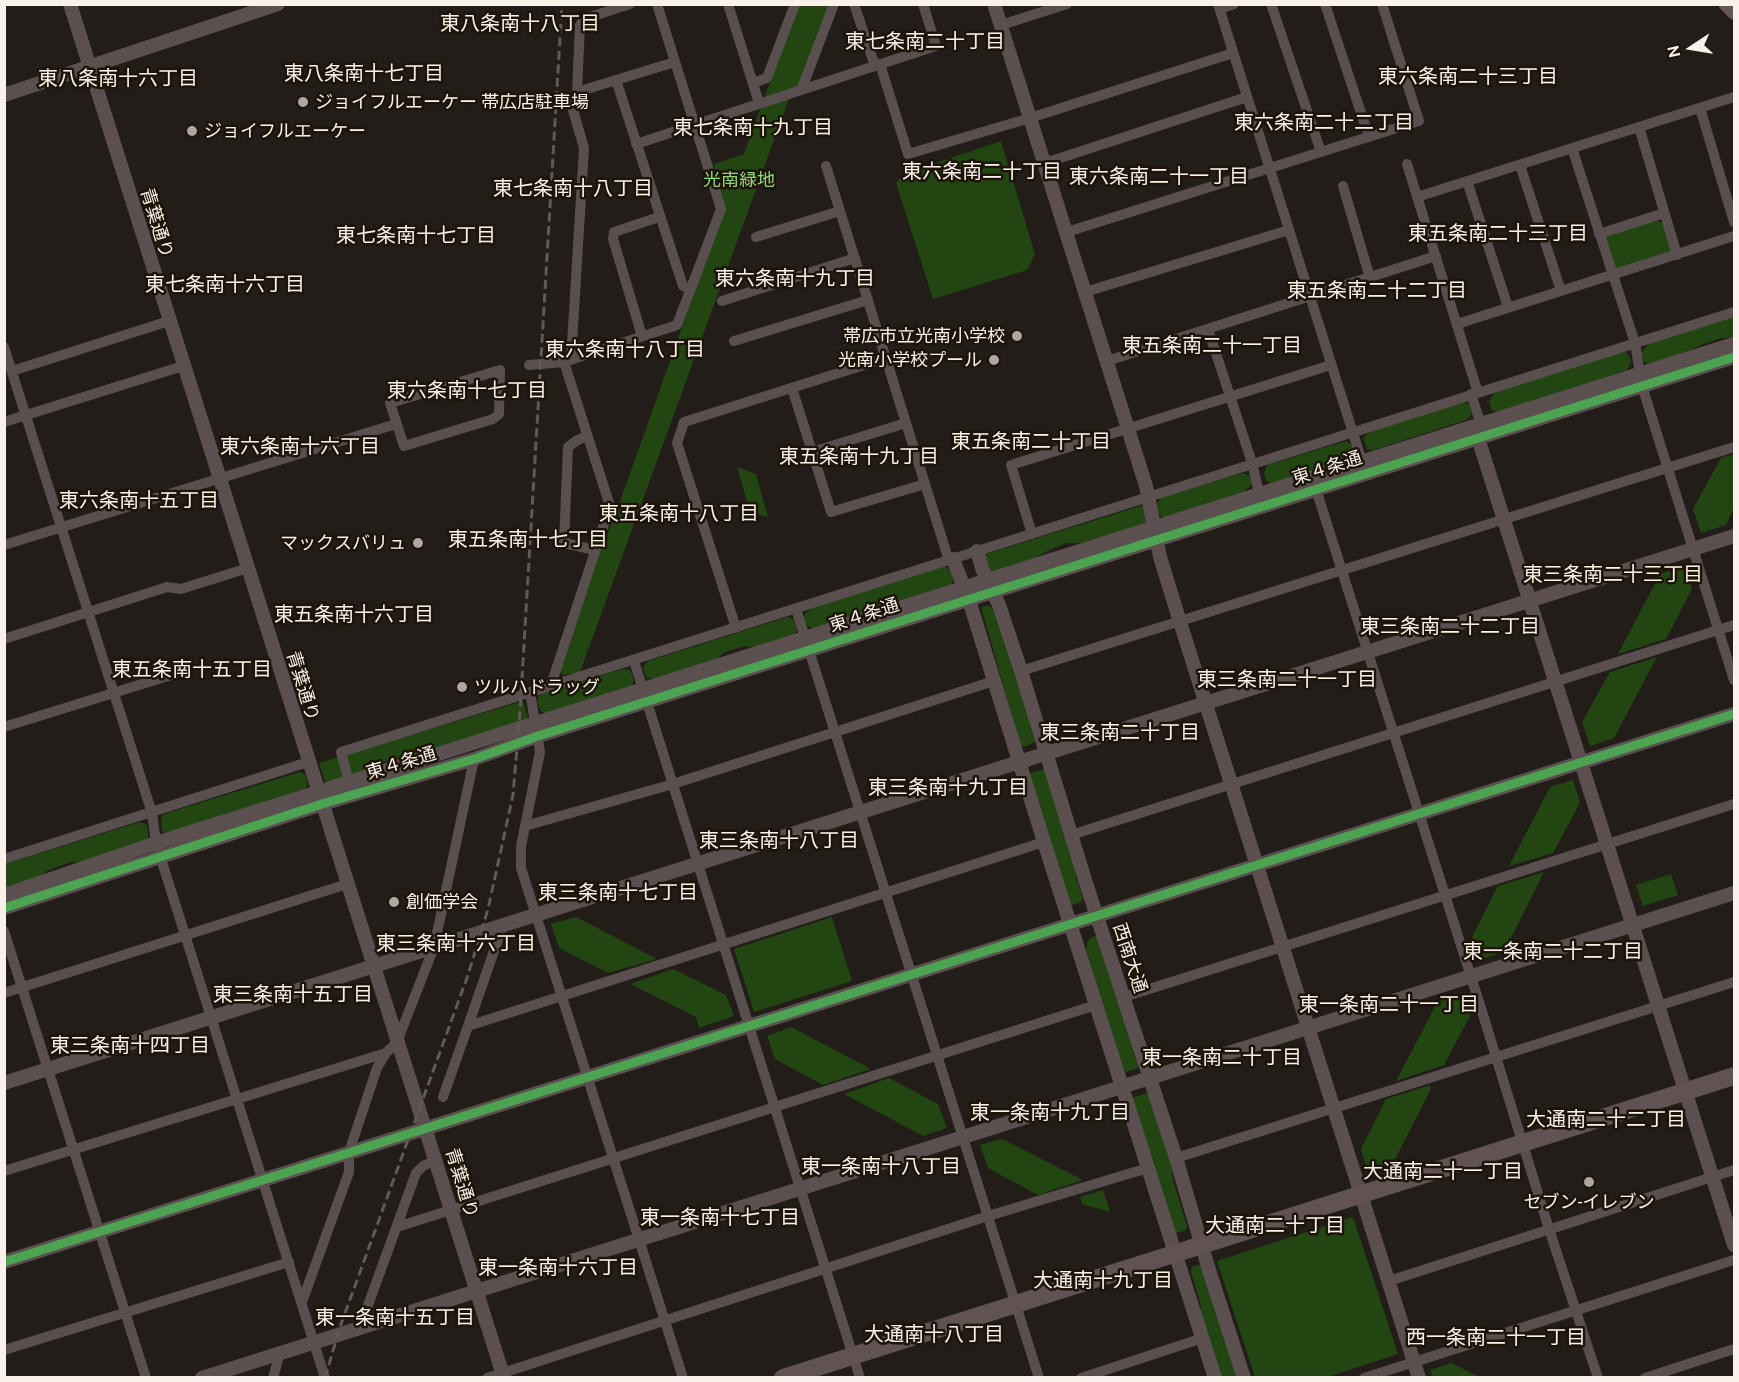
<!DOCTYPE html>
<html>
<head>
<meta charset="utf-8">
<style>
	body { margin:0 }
	#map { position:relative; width:1739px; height:1382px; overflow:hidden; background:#221d18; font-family:Ubuntu,sans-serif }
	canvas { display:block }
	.frame { position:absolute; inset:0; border:6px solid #f9f2eb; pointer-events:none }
	.north { position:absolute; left:1661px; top:18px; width:60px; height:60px; -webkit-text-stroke:4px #1d140a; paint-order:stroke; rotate:258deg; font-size:16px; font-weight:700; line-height:24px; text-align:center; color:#f9f2eb }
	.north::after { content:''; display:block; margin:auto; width:21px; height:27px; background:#f9f2eb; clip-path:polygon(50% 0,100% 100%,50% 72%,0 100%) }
</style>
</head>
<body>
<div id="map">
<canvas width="1739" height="1382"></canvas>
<div class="frame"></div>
<div class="north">N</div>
</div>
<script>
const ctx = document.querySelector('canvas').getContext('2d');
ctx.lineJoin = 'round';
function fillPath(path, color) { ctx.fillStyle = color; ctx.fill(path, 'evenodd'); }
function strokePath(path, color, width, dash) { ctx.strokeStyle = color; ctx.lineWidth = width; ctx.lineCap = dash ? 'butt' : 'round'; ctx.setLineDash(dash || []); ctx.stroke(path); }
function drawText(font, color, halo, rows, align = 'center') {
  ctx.font = font + ' Ubuntu,"Noto Sans JP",sans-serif'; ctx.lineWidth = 5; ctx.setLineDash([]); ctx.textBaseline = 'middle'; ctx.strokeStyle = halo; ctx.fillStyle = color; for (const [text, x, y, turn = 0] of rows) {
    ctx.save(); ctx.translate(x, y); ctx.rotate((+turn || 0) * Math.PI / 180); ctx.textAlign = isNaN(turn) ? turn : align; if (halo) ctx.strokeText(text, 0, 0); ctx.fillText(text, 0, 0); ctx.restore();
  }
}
fillPath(new Path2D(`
	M798 5H829L799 84 789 99 580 672 563 675 559 669 598 557 617 510 724 209 714 164 744 154Z
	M1001 141 1035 254 1027 270 933 299 896 183 903 174Z
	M1656 220 1664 223 1673 250 1615 269 1605 237Z
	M1734 316V337L1721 338 1698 346 1681 356 1652 365 1644 362 1641 353 1650 342Z
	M1624 351 1628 354 1631 362 1627 370 1500 413 1492 410 1489 401 1495 392Z
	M1465 402 1469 405 1472 414 1466 420 1373 450 1367 449 1363 438 1369 432Z
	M1346 441 1352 445 1356 452 1351 460 1272 484 1266 481 1264 473 1267 465Z
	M1734 454V508L1726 525 1701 533 1693 509 1721 458Z
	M737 467 756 474 768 517 750 512Z
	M1244 473 1250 477 1252 484 1243 493 1164 518 1159 515 1156 505 1163 496Z
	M1144 505 1148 520 1144 524 1083 543H1067L1047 551 1030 561 993 573H987L982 558 986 554Z
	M944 566C951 570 955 576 952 584L814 629 806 625 803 617 810 609Z
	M1685 566 1692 589 1666 639 1618 654 1660 574Z
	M989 605 998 615 1036 742 1023 747 1020 744 981 607Z
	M788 617 794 620 797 631 793 636 756 648 745 646 725 652 712 663 657 680 646 677 643 667 648 661Z
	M1657 657 1614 738 1590 746 1582 722 1610 672Z
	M623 669 630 670 634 680 632 686 545 714 540 710 537 701 541 693Z
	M523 701 528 717 524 723 417 757 394 758 372 766 360 774 330 782 325 781 319 763Z
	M1044 769 1048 771 1072 848 1076 877 1083 898 1081 902 1073 905 1068 902 1029 776 1031 773Z
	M300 772 305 774 308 784 306 788 170 834 162 831 161 818 164 814Z
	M1573 780 1580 803 1553 853 1509 866 1550 787Z
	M140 822 146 824 148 830V838L144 842 83 863 71 862 46 871 42 877 5 889V864Z
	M1544 872 1504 952 1479 960 1472 937 1498 886Z
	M1671 874 1678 895 1643 906 1636 885Z
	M576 917 657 959 608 973 559 948 551 924Z
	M832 917 852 981 754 1012 734 949Z
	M1097 936 1140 1063 1138 1068 1126 1072 1121 1070 1086 950C1087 941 1088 938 1097 936Z
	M673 969 726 995 734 1016 699 1028 696 1017 630 984Z
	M1462 993 1470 1016 1444 1065 1396 1081 1438 1001Z
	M791 1027 871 1069 823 1085 775 1059 767 1036Z
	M889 1078 938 1104 947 1128 923 1136 844 1094Z
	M1430 1085 1431 1089 1392 1165 1368 1173 1361 1149 1386 1099Z
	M1148 1093 1150 1095 1170 1156 1173 1180 1187 1226 1186 1230 1177 1233 1173 1232 1132 1100 1134 1097Z
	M1002 1139 1083 1180 1038 1195 988 1168 980 1145Z
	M1103 1190 1110 1212 1082 1204 1080 1197Z
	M1353 1217 1398 1354 1328 1377H1255L1217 1261Z
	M1201 1264 1239 1377H1219L1201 1316V1306L1191 1272 1192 1267Z
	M1451 1363 1479 1377H1433L1430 1370Z`), '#224612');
strokePath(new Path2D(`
	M630 4 584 19 580 25 577 92 675 62
	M728 4 759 103
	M854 4 875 66
	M1218 4 1364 468
	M1271 4 1321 152
	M1325 4 1369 137
	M1220 9 1234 4
	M1001 25 1067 4
	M880 64 908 154 1030 118 1233 53
	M616 80 683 286 690 289
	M753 83 767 78 795 4
	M802 88 834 4
	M1700 108 1734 222
	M1639 127 1677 255
	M636 144 936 46 923 4
	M1572 148 1635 343 1642 386 1734 680
	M1045 163 1247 97
	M1407 164 1478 393
	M1520 165 1561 291
	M826 166 949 561
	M1467 181 1508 307
	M1343 186 1370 278
	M1417 197 1734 97
	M1067 232 1419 121 1382 4
	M1599 234 1664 213
	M756 237 840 211
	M1085 292 1289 230
	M722 301 855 258
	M1457 324 1734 236
	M1208 329 1253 466 1259 494
	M642 336 613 239 614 232 659 217
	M734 341 868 300
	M4 347 152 813 156 843 325 1378
	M571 360 584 148 573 110 577 92
	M1107 361 1436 256
	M529 365 564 362 677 325 721 209 657 4
	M500 370 499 414 493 419 404 446 390 403Z
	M12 371 169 321
	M792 388 831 512 925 484
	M1471 394 1483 431
	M4 422 183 366
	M587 436 576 441 568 447 564 543 595 550
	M812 452 906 423
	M1314 483 1480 1005 1549 1229 1598 1378
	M1032 534 1011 465 1331 365
	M4 545 396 424
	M796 609 1039 1378
	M736 628 677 443 684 422 886 358
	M4 639 167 587 181 589 248 568
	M634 661 860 1378
	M1021 671 1734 447
	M551 685 610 506 564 362
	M530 692 540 752 521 846V868L683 1378
	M4 727 184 671
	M349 782 341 752 1734 312
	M525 826 673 784 994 681
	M1071 835 1734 625
	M4 859 308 762
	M4 931 146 1378
	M4 993 347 884
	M1124 997 1734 804
	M468 1026 503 925
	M443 1097 468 1026 1044 842
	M1176 1158 1734 982
	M4 1171 386 1053
	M397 1227 1096 1005
	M1389 1281 1734 1170
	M302 1302 349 1172V1152L377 1068 386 1053 397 1042 434 947 474 759
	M369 1325 367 1308 416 1173 423 1166 436 1160
	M4 1350 289 1262
	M273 1378 280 1353
	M487 1378 988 1216 1148 1168
	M1081 1378 1203 1338
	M1364 1378 1734 1260
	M1645 1378 1734 1349`), '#5a4f4f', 10);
strokePath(new Path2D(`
	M70 4 504 1378
	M994 4 1146 486 1160 557 1180 622 1419 1378
	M4 95 278 4
	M1478 438 1734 1245
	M977 551 983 571 999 605 1021 671 1086 883 1176 1158 1209 1270 1244 1378
	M953 559 969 600 1044 842 1215 1378
	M4 895 156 843 318 792 1734 344
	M4 908 322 804 474 759 538 736 1734 357
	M4 1083 1734 536
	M4 1262 1734 714
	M202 1378 1734 893`), '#5c4f50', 14);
strokePath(new Path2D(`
	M1726 4 1734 12`), '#645557', 15);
strokePath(new Path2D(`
	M783 1378 1734 1076`), '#615253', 18);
strokePath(new Path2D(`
	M325 1378 340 1327 468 975 488 909 513 795 520 712 562 4`), '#615958', 3, [9, 4.5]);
strokePath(new Path2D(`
	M4 908 322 804 474 759 538 736 1734 357
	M4 1262 1734 714`), '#4ca352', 9);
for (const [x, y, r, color] of [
	[303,102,6,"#aea7a1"],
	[192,131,6,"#aea7a1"],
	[1017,336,6,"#aea7a1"],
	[994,360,6,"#aea7a1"],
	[418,543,6,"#aea7a1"],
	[462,687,6,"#aea7a1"],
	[394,902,6,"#aea7a1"],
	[1589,1182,6,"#aea7a1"]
]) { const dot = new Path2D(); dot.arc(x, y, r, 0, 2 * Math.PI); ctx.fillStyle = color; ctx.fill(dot); strokePath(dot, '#1d140a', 2); }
drawText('18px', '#f9f2eb', '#1d140a', [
	["ジョイフルエーケー 帯広店駐車場",315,102],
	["ジョイフルエーケー",204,131],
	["帯広市立光南小学校",1005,336,"right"],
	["光南小学校プール",982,360,"right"],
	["マックスバリュ",406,543,"right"],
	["ツルハドラッグ",474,687],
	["創価学会",406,902],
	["セブン-イレブン",1589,1202,"center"]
], 'left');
drawText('18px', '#92d67c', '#1d140a', [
	["光南緑地",739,180]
]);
drawText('18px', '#f9f2eb', '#1d140a', [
	["青葉通り",157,223,73],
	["東４条通",1327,468,-18],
	["東４条通",864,615,-18],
	["青葉通り",303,686,73],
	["東４条通",401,763,-17],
	["西南大通",1130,958,72],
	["青葉通り",462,1183,73]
]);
drawText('20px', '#f9f2eb', '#1d140a', [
	["東八条南十八丁目",520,23],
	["東七条南二十丁目",925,41],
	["東八条南十七丁目",364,73],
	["東六条南二十三丁目",1468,76],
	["東八条南十六丁目",118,78],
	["東六条南二十二丁目",1324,122],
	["東七条南十九丁目",753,127],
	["東六条南二十丁目",982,171],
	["東六条南二十一丁目",1159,176],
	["東七条南十八丁目",573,188],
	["東五条南二十三丁目",1498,233],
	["東七条南十七丁目",416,235],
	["東六条南十九丁目",795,278],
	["東七条南十六丁目",225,284],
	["東五条南二十二丁目",1377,290],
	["東五条南二十一丁目",1212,345],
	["東六条南十八丁目",625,349],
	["東六条南十七丁目",467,390],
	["東五条南二十丁目",1031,441],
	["東六条南十六丁目",300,446],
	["東五条南十九丁目",859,456],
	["東六条南十五丁目",139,500],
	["東五条南十八丁目",679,513],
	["東五条南十七丁目",528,539],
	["東三条南二十三丁目",1613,574],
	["東五条南十六丁目",354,614],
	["東三条南二十二丁目",1450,626],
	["東五条南十五丁目",192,669],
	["東三条南二十一丁目",1287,679],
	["東三条南二十丁目",1120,732],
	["東三条南十九丁目",948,787],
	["東三条南十八丁目",779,840],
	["東三条南十七丁目",618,892],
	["東三条南十六丁目",456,943],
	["東一条南二十二丁目",1553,951],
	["東三条南十五丁目",293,994],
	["東一条南二十一丁目",1389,1004],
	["東三条南十四丁目",130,1045],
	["東一条南二十丁目",1222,1057],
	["東一条南十九丁目",1050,1112],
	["大通南二十二丁目",1606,1119],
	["東一条南十八丁目",881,1166],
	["大通南二十一丁目",1443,1171],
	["東一条南十七丁目",720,1217],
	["大通南二十丁目",1275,1225],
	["東一条南十六丁目",558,1267],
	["大通南十九丁目",1103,1280],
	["東一条南十五丁目",395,1317],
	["大通南十八丁目",934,1334],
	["西一条南二十一丁目",1496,1337]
]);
</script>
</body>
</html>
